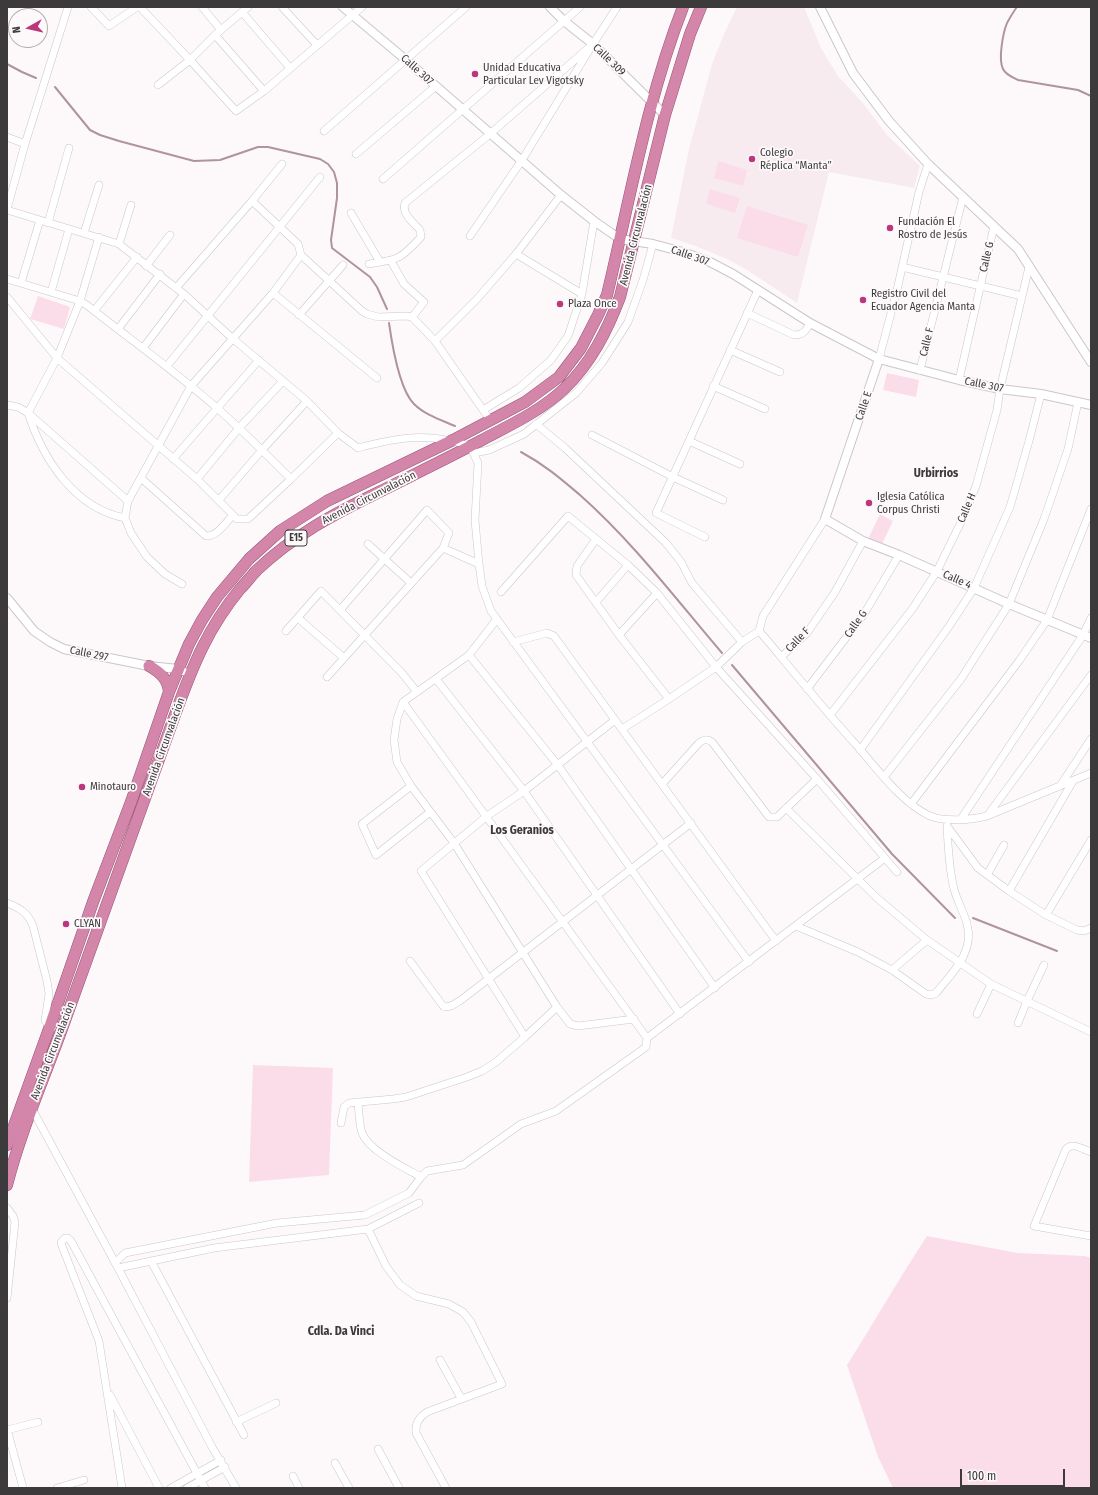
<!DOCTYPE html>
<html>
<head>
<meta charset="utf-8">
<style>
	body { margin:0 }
	#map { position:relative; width:1098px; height:1495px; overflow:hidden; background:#fdf9fb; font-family:"Fira Sans Condensed",sans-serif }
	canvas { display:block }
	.frame { position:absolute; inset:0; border:8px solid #3c3a3b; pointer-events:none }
	.north { position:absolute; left:8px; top:8px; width:40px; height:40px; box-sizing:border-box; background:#fdf9fb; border:1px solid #b0adae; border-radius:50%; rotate:262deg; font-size:11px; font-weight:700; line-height:16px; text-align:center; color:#3c3a3b }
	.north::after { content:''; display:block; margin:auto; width:14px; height:18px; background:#bb377c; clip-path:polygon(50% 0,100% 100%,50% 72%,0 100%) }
	.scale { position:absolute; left:960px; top:1469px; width:105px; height:18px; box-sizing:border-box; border:2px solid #3c3a3b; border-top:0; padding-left:5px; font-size:12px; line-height:14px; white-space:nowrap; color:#3c3a3b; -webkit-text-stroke:3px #fdf9fb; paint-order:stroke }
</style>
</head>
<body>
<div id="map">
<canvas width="1098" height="1495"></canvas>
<div class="frame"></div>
<div class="north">N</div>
<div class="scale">100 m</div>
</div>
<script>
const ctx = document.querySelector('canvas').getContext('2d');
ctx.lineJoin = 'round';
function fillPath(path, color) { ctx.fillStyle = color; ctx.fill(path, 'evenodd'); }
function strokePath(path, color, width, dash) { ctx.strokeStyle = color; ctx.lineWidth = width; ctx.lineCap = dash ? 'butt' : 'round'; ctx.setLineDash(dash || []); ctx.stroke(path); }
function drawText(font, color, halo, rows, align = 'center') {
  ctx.font = font + ' "Fira Sans Condensed",sans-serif'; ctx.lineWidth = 3.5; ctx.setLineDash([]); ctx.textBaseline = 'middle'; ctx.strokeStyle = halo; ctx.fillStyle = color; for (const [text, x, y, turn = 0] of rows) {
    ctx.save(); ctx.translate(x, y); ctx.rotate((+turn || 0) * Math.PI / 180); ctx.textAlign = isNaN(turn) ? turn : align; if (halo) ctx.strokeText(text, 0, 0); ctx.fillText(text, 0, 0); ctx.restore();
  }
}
fillPath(new Path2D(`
	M737 7H804L821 48 838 76 863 103 887 135 920 166 914 188 829 172 797 303 747 270 727 259 698 247 671 238 689 149 712 64 724 34Z`), '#f7ebf0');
fillPath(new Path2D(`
	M718 161 747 170 743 186 714 178Z
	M710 189 740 198 735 213 706 204Z
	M747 206 808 225 798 257 737 238Z
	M38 296 70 307 64 329 30 319Z
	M887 373 919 380 916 397 883 390Z
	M880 514 893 521 881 546 868 539Z
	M253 1065 333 1068 329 1175 249 1182Z
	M927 1236 1018 1253 1085 1256 1091 1258V1488H893L878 1457 847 1365C874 1323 899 1278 927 1236Z`), '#fbdde9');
strokePath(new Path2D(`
	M1017 7C1013 12 1010 18 1007 23 1003 33 998 59 1003 69 1006 75 1012 77 1018 80L1078 90 1091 96
	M7 64 22 72 36 78
	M55 87 90 130 100 135 119 141 194 161 220 160 258 147H268L320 159 328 164 334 172 337 183V198L331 240 332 248 370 277 377 287 387 309
	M389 323C392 344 399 389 414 404 425 415 441 420 455 426
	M521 452C545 465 560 478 580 495 634 543 675 598 722 653
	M732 665 892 854 955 918
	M973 918 1057 951`), '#af949e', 2);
const minor = new Path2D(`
	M91 7 109 26 137 7
	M140 7 190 60 236 111 264 91 362 7
	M202 7 221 30
	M282 7 317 45
	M242 12 290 68
	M215 35 264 91
	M158 85 190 60 215 35 248 7
	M324 131 466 7
	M7 137 25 144
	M356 154 436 86
	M383 179 580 7
	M561 195 516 254 582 294
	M252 201 298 244 301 255 362 311 367 314 378 317 407 316 412 317 435 341 490 420
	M7 209 25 144 68 7
	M7 210 119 244 184 294 232 338 307 401 338 433 358 448C399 437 428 432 470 446L478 463 475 520 479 564 482 586 491 611 749 962
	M351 213 380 262
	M48 223 69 148
	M84 233 99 185
	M470 236 522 160 593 44 617 7
	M99 237 80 301 57 358 28 413 128 501
	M119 244 131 205
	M391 261 404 284 424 302 412 317
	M369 264C398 260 401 259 421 237L420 230C414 223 401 214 405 203L490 134 593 44
	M146 266 170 235
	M902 267 1022 296
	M7 279 80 301 88 306C131 340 176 372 217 408 243 431 267 455 291 479
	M21 283 40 220
	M176 288 252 201 282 164
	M51 292 69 229
	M273 293 377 378
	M7 297 57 358 197 479 237 519H248L291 479 338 433
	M94 311 137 257
	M747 313 794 335C803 335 806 331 810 323
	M299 315 343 265
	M118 329 160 274
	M435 341 477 299 516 254
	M143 348 184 294
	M730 350 780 372
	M879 359 897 290 919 192 928 164
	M167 366 320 177
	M920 370 963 197
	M959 380 994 226
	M713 386 765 409
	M7 405 18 407 28 413C43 459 74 508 125 518
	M483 410 519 388 551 360 568 336 582 294 594 221
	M536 424 565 448 666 543 681 562 692 583 742 642
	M592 435 673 477 723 500
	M689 441 740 464
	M474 453 489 450 524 434 576 393 602 363 628 322 643 280 653 244
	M173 459 259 360
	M141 478 206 536C217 537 226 522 233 515
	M197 479 239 428 283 381
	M219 500 262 450 307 401
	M705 537 656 513 758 290
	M596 539 577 566 576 575 619 635 669 699
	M368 544 411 583
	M182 584 165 574 147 557 131 533 125 518 128 501 191 386 273 293 301 255
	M501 592 568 516 628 565 657 593 716 667 817 779 897 872
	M596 602 628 565
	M340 610 427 510 449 533 443 548
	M298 618 344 658
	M497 619 469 655 403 702 647 1038 885 858
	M286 631 321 591 401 672 417 692
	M759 631C776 650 791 670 808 689 824 709 841 728 858 747 877 769 903 804 930 816 945 822 971 820 987 816L1091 773
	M759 631 763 616 825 519
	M619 635 657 593
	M513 642 547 633 554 636 776 941
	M469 655 557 764 715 988
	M782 656 807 633 835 592 863 541
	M327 677 443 548 479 564
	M436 679 524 791 680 1014
	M807 689 864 614 899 555
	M403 702 397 719 394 740 397 762 411 786 454 843 557 1007 570 1024 578 1026 634 1019
	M830 715 913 608 937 571 963 518 976 486 997 410 1000 389 1029 267
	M622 729 669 699 716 667 742 642 759 631
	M860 750 950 625 974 588 1010 507 1029 441 1041 394
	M884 777 961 679 1009 604 1044 519 1068 449 1078 402
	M662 784 699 743C703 739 708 739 712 742L769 817H777L817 779
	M411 786 362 824 376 855 430 812
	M1060 786 1091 739
	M911 804 1019 661 1047 620 1091 509
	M786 808 877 898 927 940 991 984 1091 1032
	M987 816 1091 675
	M961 819 1083 635 1091 618
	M947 826 978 868 1009 891 1046 915 1077 930 1084 931 1091 928
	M987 875 1004 845
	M1009 891 1073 781
	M7 903C20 908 28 913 33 926L47 981 49 994 45 1020 47 1023 52 1028
	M1046 915 1091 840
	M796 926 858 952 892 970 926 994 932 995 936 993C952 973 975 952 967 924 964 912 957 901 954 889 949 869 948 847 947 826
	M410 961 443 1006C449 1009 456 1003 461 1000L691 823
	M892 970 927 940
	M977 1014 991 984
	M1018 1023 1027 1001 1044 965
	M525 1037 421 871 487 816 524 791 615 720
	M358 1102C359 1112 359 1124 362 1133 369 1151 405 1168 421 1177
	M31 1107 118 1268 212 1447 236 1488
	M341 1123 344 1107 349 1103 393 1099 406 1097 467 1077 482 1071 496 1062 525 1037 557 1007
	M1091 1152C1082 1149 1073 1142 1066 1149L1034 1226 1091 1236
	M7 1208 13 1216 15 1222 7 1298
	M368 1229 386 1266 400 1285 416 1296 449 1304 463 1312 471 1322 502 1384 427 1412C419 1417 415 1423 416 1433L446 1488
	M151 1261 244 1435
	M115 1263 125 1253 277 1223 365 1215 409 1193 421 1177 427 1171 463 1165 521 1124 556 1111 646 1047 647 1038
	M118 1268 214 1248 368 1229 419 1203
	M440 1360 461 1398
	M110 1395 159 1488
	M236 1422 276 1403
	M7 1429 23 1488
	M7 1430 38 1422
	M378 1449 399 1488
	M335 1463 349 1488
	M293 1476 299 1488
	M57 1488 84 1480
	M122 1488 99 1341 62 1246 61 1242 65 1238H68L71 1241 205 1488
	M171 1488 221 1460
	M187 1488 225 1467`);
const tertiary = new Path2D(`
	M343 7 406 60 561 195 594 221 620 239 653 244 683 252 710 262 733 274 810 323 879 359 959 380 1000 389 1041 394 1091 405
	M550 7 564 21 593 44 665 115
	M820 7 853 73 889 121 928 164 1018 249 1091 362
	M879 359 825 519 863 541 899 555 1009 604 1091 638
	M7 598 34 631 50 642 64 649 149 666 178 669 183 671`);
const trunk = new Path2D(`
	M149 666C160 672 168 679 169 692
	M7 1145 50 1026 93 902 131 802 169 692 189 644 202 620 217 597 249 559 280 531 327 501 453 440 525 402 559 377 581 348 598 315 607 295C630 199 647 99 683 7
	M7 1185C21 1130 44 1079 63 1026 101 921 138 817 176 712 193 665 208 628 240 589 246 583 251 576 257 570 294 535 334 514 379 492 413 475 448 458 482 440 510 425 541 411 565 388 591 363 607 331 620 297L665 115 690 34 701 7`);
strokePath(minor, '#cbc7c8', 8);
strokePath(tertiary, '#cbc7c8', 10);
strokePath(trunk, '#975775', 12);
strokePath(minor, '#fff', 7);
strokePath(tertiary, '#fff', 8);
strokePath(trunk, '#d386aa', 11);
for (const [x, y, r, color] of [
	[475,74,4,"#bb377c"],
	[752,159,4,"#bb377c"],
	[890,228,4,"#bb377c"],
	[863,300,4,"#bb377c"],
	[560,304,4,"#bb377c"],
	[869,503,4,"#bb377c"],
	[82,787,4,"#bb377c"],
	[66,924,4,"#bb377c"]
]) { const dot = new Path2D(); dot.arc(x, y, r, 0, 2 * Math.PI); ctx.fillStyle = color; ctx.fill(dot); strokePath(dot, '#fdf9fb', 1.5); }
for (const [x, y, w] of [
	[296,538,22]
]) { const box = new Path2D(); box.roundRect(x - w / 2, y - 8, w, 16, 3); ctx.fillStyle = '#fdf9fb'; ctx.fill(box); strokePath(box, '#3c3a3b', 1); }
drawText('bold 10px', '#3c3a3b', null, [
	["E15",296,538]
]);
drawText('11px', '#3c3a3b', '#fdf9fb', [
	["Calle 309",609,60,44],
	["Calle 307",417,70,42],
	["Avenida Circunvalación",636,235,-76],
	["Calle 307",690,256,19],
	["Calle G",987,257,-77],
	["Calle F",927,342,-76],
	["Calle 307",984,385,11],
	["Calle E",864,406,-71],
	["Avenida Circunvalación",369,498,-27],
	["Calle H",967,508,-67],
	["Calle 4",957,580,24],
	["Calle G",856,624,-55],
	["Calle F",798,640,-46],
	["Calle 297",89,654,11],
	["Avenida Circunvalación",164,747,-70],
	["Avenida Circunvalación",53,1051,-69]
]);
drawText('11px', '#3c3a3b', '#fdf9fb', [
	["Unidad Educativa",483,68],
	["Particular Lev Vigotsky",483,81],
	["Colegio",760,153],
	["Réplica “Manta”",760,166],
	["Fundación El",898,222],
	["Rostro de Jesús",898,235],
	["Registro Civil del",871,294],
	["Ecuador Agencia Manta",871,307],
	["Plaza Once",568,304],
	["Iglesia Católica",877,497],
	["Corpus Christi",877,510],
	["Minotauro",90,787],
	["CLYAN",74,924]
], 'left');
drawText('bold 12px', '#3c3a3b', '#fdf9fb', [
	["Urbirrios",936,474],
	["Los Geranios",522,831],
	["Cdla. Da Vinci",341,1332]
]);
</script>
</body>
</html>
